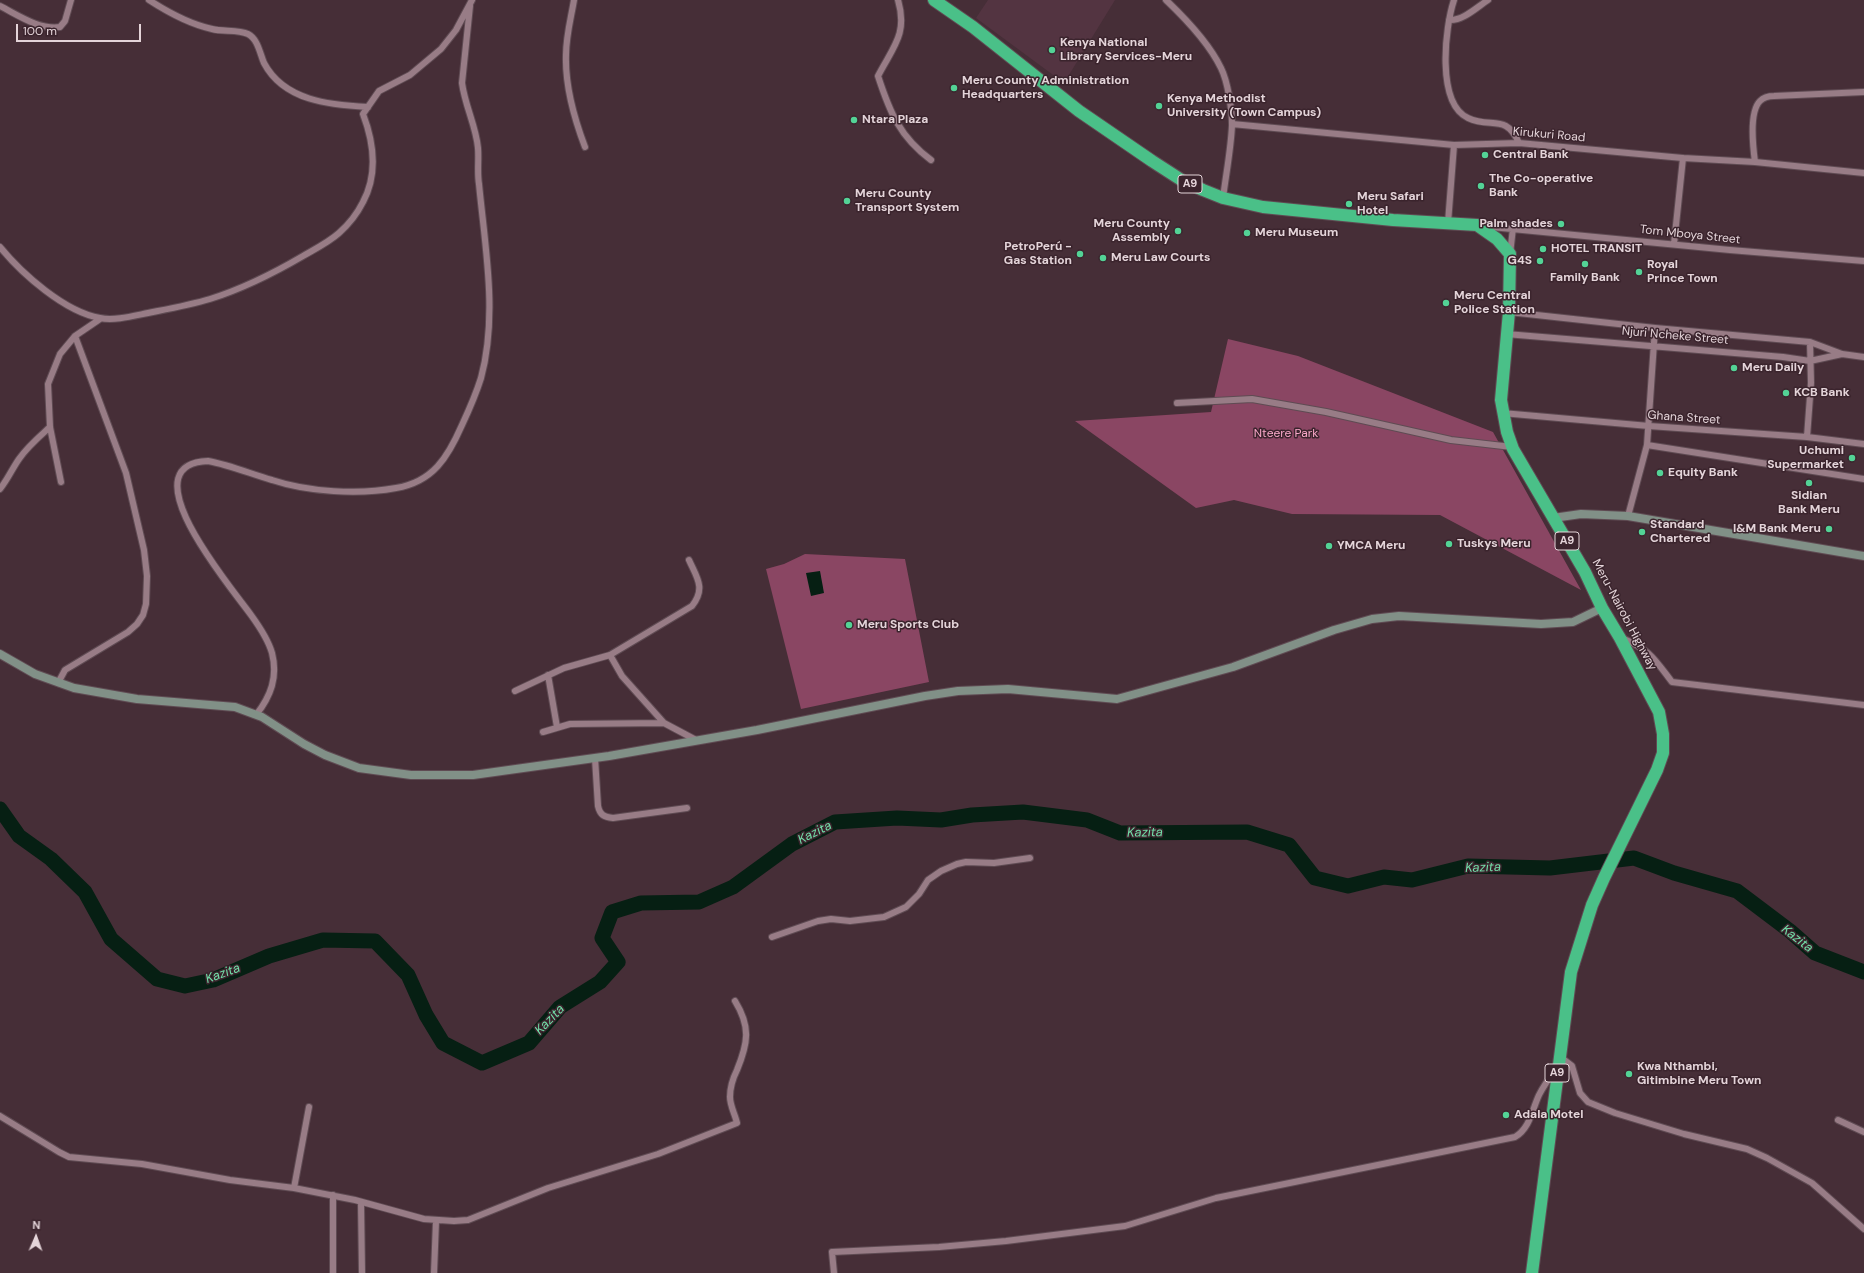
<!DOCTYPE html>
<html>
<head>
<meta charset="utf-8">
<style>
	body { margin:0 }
	#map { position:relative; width:1864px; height:1273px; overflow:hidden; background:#462e37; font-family:"DM Sans",sans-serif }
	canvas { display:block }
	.north { position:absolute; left:16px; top:1217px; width:40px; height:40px; -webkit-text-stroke:3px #3b242d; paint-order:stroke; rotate:2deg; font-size:11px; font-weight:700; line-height:16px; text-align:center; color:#e4d4d9 }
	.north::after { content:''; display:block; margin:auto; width:14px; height:18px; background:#e4d4d9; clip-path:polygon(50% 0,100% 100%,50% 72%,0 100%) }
	.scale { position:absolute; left:16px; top:24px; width:125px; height:18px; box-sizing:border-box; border:2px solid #e4d4d9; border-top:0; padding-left:5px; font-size:12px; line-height:14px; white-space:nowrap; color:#e4d4d9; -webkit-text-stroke:3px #3b242d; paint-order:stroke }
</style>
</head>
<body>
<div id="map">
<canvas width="1864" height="1273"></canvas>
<div class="north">N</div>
<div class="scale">100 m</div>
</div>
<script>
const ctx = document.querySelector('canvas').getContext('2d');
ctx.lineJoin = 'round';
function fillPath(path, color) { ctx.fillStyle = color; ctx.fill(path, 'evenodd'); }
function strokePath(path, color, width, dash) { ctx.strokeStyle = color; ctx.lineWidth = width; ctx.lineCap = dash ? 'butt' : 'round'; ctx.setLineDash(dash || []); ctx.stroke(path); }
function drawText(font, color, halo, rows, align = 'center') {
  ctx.font = font + ' "DM Sans",sans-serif'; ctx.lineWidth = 3; ctx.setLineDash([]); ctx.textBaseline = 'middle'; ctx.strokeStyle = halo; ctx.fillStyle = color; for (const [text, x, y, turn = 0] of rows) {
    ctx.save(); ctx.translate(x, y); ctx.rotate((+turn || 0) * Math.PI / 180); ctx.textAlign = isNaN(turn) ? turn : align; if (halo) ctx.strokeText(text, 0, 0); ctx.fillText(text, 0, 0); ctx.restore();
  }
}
fillPath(new Path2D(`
	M988 0H1115L1064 83 976 18Z`), '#533441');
fillPath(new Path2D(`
	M1228 339 1298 356 1493 432 1581 590 1440 515 1292 514 1234 500 1196 508 1075 421 1211 412Z
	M805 554 905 559 929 682 801 709 766 569 784 564Z`), '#8a4663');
fillPath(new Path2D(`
	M820 571 824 593 811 596 806 573Z`), '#061f13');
strokePath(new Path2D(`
	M0 809 19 836 51 859 85 892 111 939 157 979 185 986 213 980 269 956 323 940 375 941 408 975 426 1015 443 1043 482 1063 529 1043 560 1007 600 982 618 962 602 938 612 912 641 903 699 902 733 887 792 844 835 822 897 818 941 820 972 815 1023 812 1087 820 1120 833 1247 832 1289 845 1315 878 1348 886 1384 877 1412 880 1468 866 1550 868 1634 858 1674 873 1737 891 1790 931 1815 953 1864 972`), '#061f13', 15);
const street = new Path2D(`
	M149 0C169 13 189 24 212 29 223 32 238 29 248 34 258 39 260 54 264 63 284 101 330 105 368 107
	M574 0C571 18 566 36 566 55 565 86 574 118 585 147
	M898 0C908 34 893 47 878 76 890 113 900 137 931 160
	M1166 0C1186 19 1209 43 1221 68 1228 82 1232 110 1232 125 1231 149 1226 174 1223 198
	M1454 0C1445 27 1436 103 1468 118 1491 129 1506 113 1519 143
	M0 6C18 15 39 30 60 27L65 21 71 0
	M1449 20C1463 21 1477 7 1488 0
	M1232 124 1454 145 1519 143 1683 158 1755 162 1864 173
	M1755 162C1753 147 1749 112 1760 101 1764 97 1769 96 1774 96L1864 92
	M1448 223 1454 145
	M1481 226 1730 250 1864 261
	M1674 244 1683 158
	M0 247C22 274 65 312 100 318 114 321 133 316 148 313 168 309 190 305 210 299 242 289 274 273 303 256 315 249 329 242 339 233 348 225 357 214 363 202 378 174 374 143 363 114L379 91 410 75 441 49 456 30 472 0
	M1510 254 1513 228
	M1509 312 1655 328 1810 342 1842 354 1864 357
	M1506 334 1783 357 1810 361 1842 354
	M1177 403 1252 399 1326 412 1451 440 1512 447
	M1502 413 1649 426 1807 437 1864 444
	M1807 437 1811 383 1810 342
	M1647 445 1864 479
	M61 482 50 427 48 384 60 354 75 336 100 319
	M0 489C8 479 12 469 19 459 28 446 39 437 50 427
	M1628 516 1647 445 1655 328
	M1622 638C1651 651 1653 657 1672 682L1864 705
	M610 655 692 606C706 588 697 578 689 560
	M548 675 557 727
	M58 683 65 670 128 632 137 624 143 615 146 604 147 576 144 550 126 473 75 336
	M515 691 564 668 610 655 622 676 664 723 696 740
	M256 715C271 696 278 677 272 653 268 639 259 626 251 615 235 592 125 464 208 461 230 465 251 474 272 480 308 492 359 495 396 488 433 482 448 457 462 425 469 410 476 394 481 378 498 315 485 247 479 184 477 172 479 160 478 148 476 126 465 106 462 83L470 6
	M543 732 570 724 664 723
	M595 758 598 806C600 815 604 817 613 818L687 808
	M772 937 818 921 831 919 850 921 884 917 906 907 919 894 928 880 941 871 957 864 966 862 994 863 1030 858
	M1559 1056 1572 1066 1580 1093 1588 1102 1615 1113 1684 1134 1747 1149 1767 1158 1812 1183 1864 1229
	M0 1116 59 1152 69 1157 142 1164 230 1180 294 1188 355 1200 424 1219 454 1221 468 1220 548 1188 658 1154 737 1123C735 1114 730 1106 730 1097 730 1087 733 1078 737 1070 748 1043 751 1027 735 1001
	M1838 1120 1864 1132
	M294 1188 309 1107
	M333 1195V1273
	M361 1202 362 1273
	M434 1273 436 1221
	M834 1273 832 1252 939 1247 1006 1241 1125 1226 1216 1198 1515 1137C1530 1128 1532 1110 1539 1095 1544 1085 1550 1077 1556 1069`);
const secondary = new Path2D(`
	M1553 518 1581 514 1628 516 1864 556
	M0 654 35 674 74 688 137 699 235 707 262 717 304 744 325 755 359 768 411 775H473L609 756 757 730 925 696 958 691 1008 689 1117 699 1233 667 1334 630 1372 619 1399 616 1541 624 1573 622 1602 608`);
const highway = new Path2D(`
	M934 0 973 27 1079 111 1152 161 1183 181 1203 190 1223 198 1263 207 1393 220 1477 225 1497 239 1510 254 1509 312 1501 400 1507 432 1513 449 1585 572 1602 608 1620 638 1659 712 1663 734V753L1657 770 1604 878 1592 905 1571 972 1532 1273`);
strokePath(street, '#5f4b53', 8);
strokePath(secondary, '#5f4b53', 10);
strokePath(highway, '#5f4b53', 14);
strokePath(street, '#987c86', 6);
strokePath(secondary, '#819087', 8);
strokePath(highway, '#4ac088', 12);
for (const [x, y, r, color] of [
	[1052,50,4,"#53d396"],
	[954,88,4,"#53d396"],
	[1159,106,4,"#53d396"],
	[854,120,4,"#53d396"],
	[1485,155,4,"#53d396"],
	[1481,186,4,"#53d396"],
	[847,201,4,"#53d396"],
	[1349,204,4,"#53d396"],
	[1561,224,4,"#53d396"],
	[1178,231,4,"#53d396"],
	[1247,233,4,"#53d396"],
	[1543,249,4,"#53d396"],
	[1080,254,4,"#53d396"],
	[1103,258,4,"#53d396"],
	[1540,261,4,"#53d396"],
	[1585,264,4,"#53d396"],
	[1639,272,4,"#53d396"],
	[1446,303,4,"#53d396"],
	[1734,368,4,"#53d396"],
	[1786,393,4,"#53d396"],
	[1852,458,4,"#53d396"],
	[1660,473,4,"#53d396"],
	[1809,483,4,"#53d396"],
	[1829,529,4,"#53d396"],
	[1642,532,4,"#53d396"],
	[1449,544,4,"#53d396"],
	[1329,546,4,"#53d396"],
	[849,625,4,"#53d396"],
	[1629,1074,4,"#53d396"],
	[1506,1115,4,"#53d396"]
]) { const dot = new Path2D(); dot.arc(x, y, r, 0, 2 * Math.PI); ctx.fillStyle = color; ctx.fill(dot); strokePath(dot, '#3b242d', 1.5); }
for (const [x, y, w] of [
	[1190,184,24],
	[1567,541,24],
	[1557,1073,24]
]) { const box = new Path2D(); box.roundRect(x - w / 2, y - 9, w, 18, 3); ctx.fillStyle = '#3b242d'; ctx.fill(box); strokePath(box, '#e4d4d9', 1); }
drawText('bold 11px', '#e4d4d9', null, [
	["A9",1190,184],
	["A9",1567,541],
	["A9",1557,1073]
]);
drawText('bold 12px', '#e4d4d9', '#3b242d', [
	["Kenya National",1060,43],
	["Library Services-Meru",1060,57],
	["Meru County Administration",962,81],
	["Headquarters",962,95],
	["Kenya Methodist",1167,99],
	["University (Town Campus)",1167,113],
	["Ntara Plaza",862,120],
	["Central Bank",1493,155],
	["The Co-operative",1489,179],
	["Bank",1489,193],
	["Meru County",855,194],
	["Transport System",855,208],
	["Meru Safari",1357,197],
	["Hotel",1357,211],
	["Meru County",1170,224,"right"],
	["Assembly",1170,238,"right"],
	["Palm shades",1553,224,"right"],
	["Meru Museum",1255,233],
	["PetroPerú -",1072,247,"right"],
	["Gas Station",1072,261,"right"],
	["HOTEL TRANSIT",1551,249],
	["Meru Law Courts",1111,258],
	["G4S",1532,261,"right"],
	["Royal",1647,265],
	["Prince Town",1647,279],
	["Family Bank",1585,278,"center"],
	["Meru Central",1454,296],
	["Police Station",1454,310],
	["Meru Daily",1742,368],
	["KCB Bank",1794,393],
	["Uchumi",1844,451,"right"],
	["Supermarket",1844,465,"right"],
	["Equity Bank",1668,473],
	["Sidian",1809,496,"center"],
	["Bank Meru",1809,510,"center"],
	["Standard",1650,525],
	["Chartered",1650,539],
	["I&M Bank Meru",1821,529,"right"],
	["Tuskys Meru",1457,544],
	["YMCA Meru",1337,546],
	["Meru Sports Club",857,625],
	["Kwa Nthambi,",1637,1067],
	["Gitimbine Meru Town",1637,1081],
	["Adala Motel",1514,1115]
], 'left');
drawText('12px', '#e4d4d9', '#3b242d', [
	["Kirukuri Road",1549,135,5],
	["Tom Mboya Street",1690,235,6],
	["Njuri Ncheke Street",1675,336,5],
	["Ghana Street",1684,418,4],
	["Meru-Nairobi Highway",1624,615,62]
]);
drawText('12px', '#faa8c9', '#3b242d', [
	["Nteere Park",1286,434]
]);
drawText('italic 13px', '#72e0a9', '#3b242d', [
	["Kazita",815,833,-27],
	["Kazita",1145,833,-1],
	["Kazita",1483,868,-2],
	["Kazita",1797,939,38],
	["Kazita",223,974,-20],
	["Kazita",550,1020,-46]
]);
</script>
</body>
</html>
